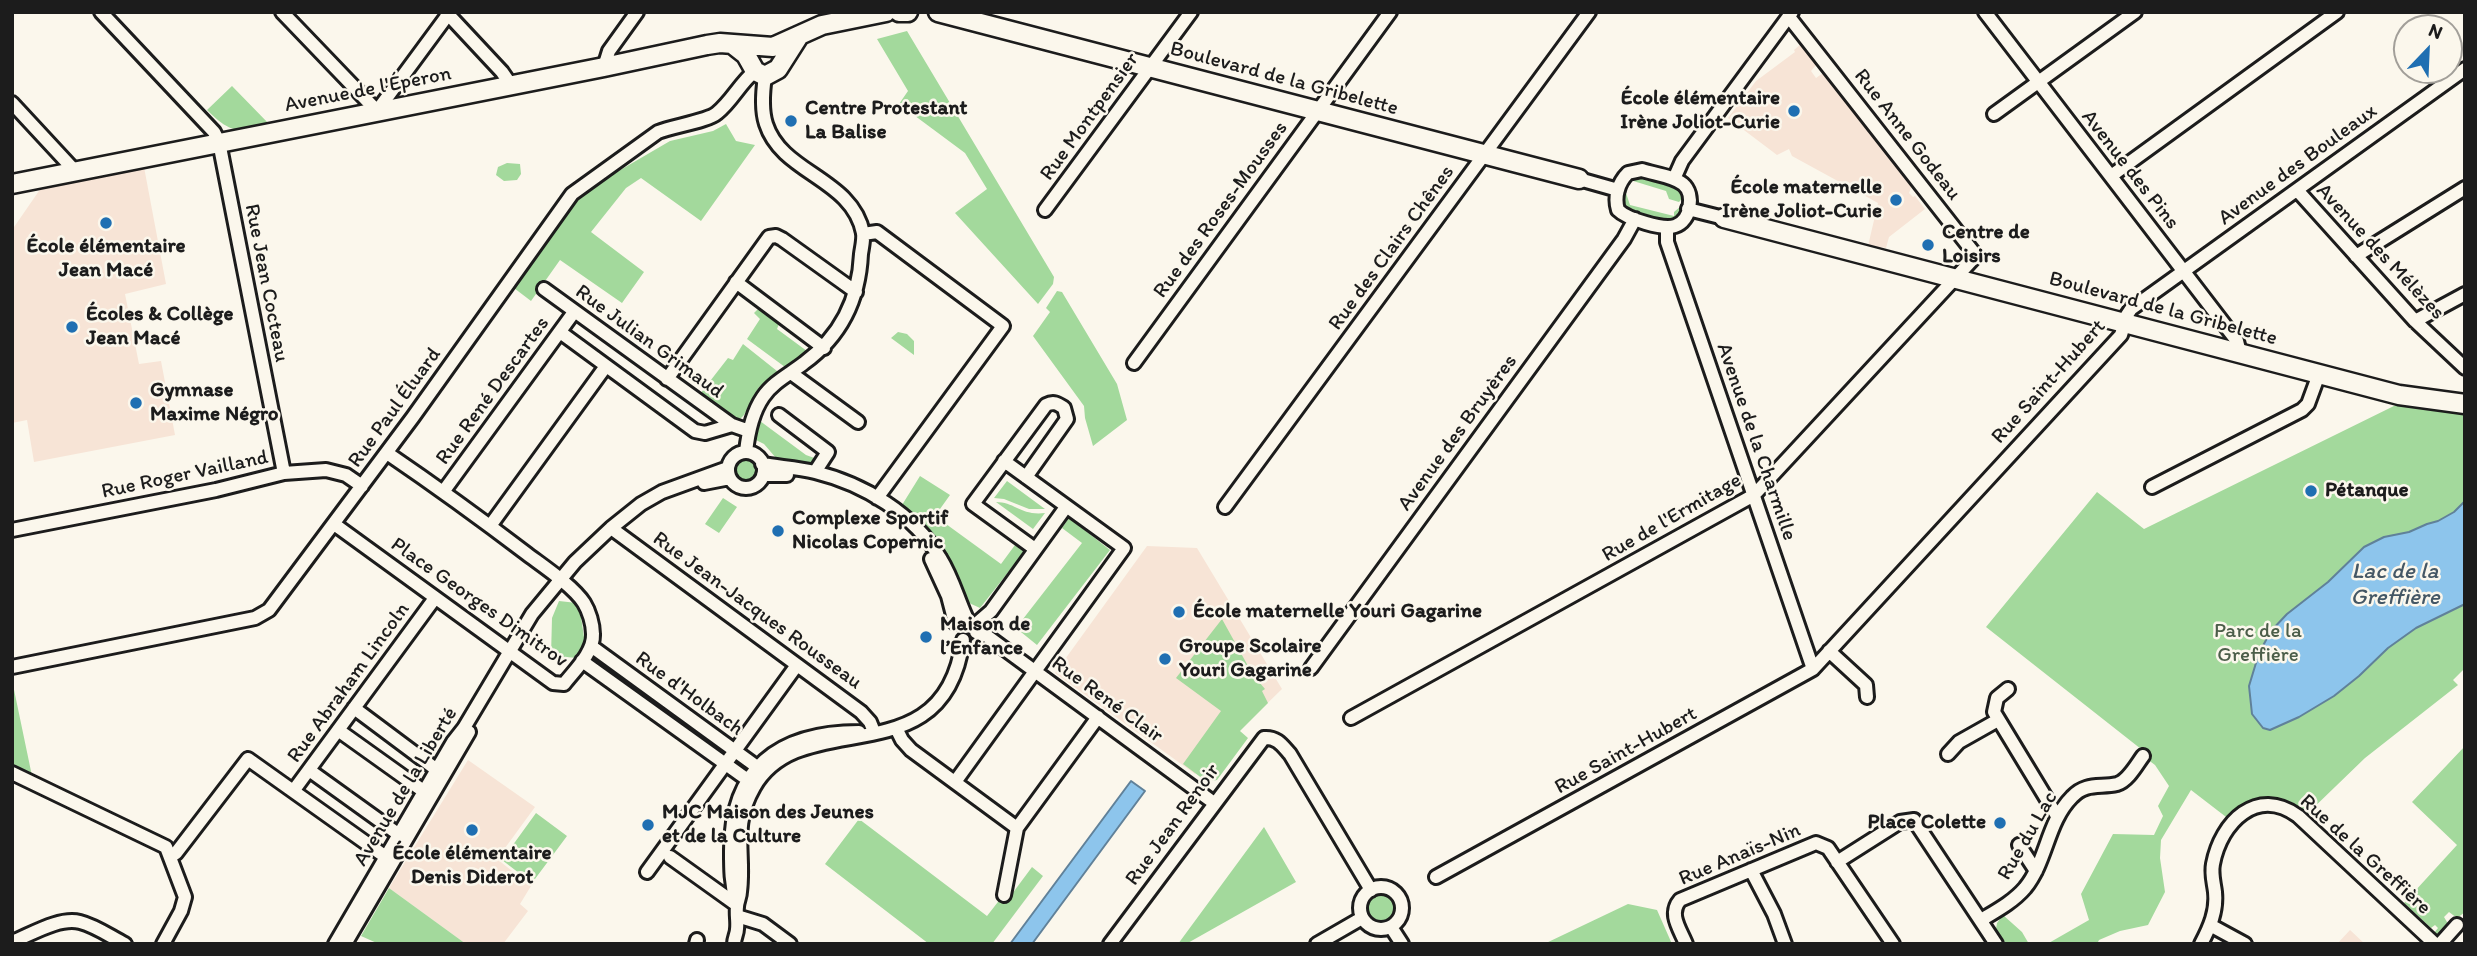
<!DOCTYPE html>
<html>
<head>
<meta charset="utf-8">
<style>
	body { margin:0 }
	#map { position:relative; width:2477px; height:956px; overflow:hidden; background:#fbf7ec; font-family:Itim,sans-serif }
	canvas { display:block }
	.frame { position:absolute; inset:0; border:14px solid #1c1c1c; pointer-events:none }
	.north { position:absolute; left:2393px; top:14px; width:70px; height:70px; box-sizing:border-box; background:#fbf7ec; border:2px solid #a29f99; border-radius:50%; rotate:23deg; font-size:19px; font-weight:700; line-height:28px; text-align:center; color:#1c1c1c }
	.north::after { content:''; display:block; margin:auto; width:24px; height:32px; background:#1f6fb2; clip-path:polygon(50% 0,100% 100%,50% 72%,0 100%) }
</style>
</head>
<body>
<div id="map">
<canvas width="2477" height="956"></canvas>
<div class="frame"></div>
<div class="north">N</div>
</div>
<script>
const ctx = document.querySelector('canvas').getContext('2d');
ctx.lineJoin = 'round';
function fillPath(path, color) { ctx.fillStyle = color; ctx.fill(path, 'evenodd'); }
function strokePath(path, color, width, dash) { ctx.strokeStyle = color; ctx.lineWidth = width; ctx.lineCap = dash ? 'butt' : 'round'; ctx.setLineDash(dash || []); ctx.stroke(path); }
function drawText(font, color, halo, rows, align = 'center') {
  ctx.font = font + ' Itim,sans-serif'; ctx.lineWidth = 5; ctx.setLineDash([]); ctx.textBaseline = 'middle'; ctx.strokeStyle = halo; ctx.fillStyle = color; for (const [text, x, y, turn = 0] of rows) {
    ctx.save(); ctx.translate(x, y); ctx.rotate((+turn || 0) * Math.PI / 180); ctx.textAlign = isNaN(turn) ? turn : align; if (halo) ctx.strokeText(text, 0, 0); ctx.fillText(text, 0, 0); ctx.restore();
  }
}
fillPath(new Path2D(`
	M1801 44 1817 64 1811 71 1816 78 1823 73 1913 183 1909 193 1913 197 1915 196 1925 209 1889 237 1886 248 1881 247 1880 250 1868 246 1878 203 1792 156 1789 149 1777 155 1728 118 1756 81 1795 52 1794 50Z
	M144 167 166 284 125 294 139 364 161 361 175 435 34 462 27 420 12 423V230L41 188Z
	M1147 546 1197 548 1282 689 1195 774 1055 673Z
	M468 760 535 807 497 859 531 886 520 904 528 911 503 944H466L389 888Z
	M2350 930 2365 944H2337Z`), '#f7e4d6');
fillPath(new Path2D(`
	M907 31 1054 277 1053 284 1038 304 955 213 987 189 965 153 899 104 908 91 877 39Z
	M232 86 270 125C235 130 234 136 207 110Z
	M726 124 736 141 755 145 701 221 641 178 626 188 591 232 644 272 622 303 560 260 531 301 510 285 574 197 670 141 713 131Z
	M507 163 520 164 521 174 517 180 504 181 496 175 498 167Z
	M1638 175 1676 184 1686 194 1679 202 1669 199 1666 191 1630 180 1629 177Z
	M1623 184 1630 205 1674 216V212L1687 201 1682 217 1671 224 1627 213 1620 202Z
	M1057 291 1062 292 1117 384 1127 420 1093 446 1085 418 1084 406 1033 336 1050 312 1046 308Z
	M758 309 779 324 777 329 811 354 789 370 747 339 760 319 754 313Z
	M898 332 907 334 914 341V355L891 338Z
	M743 344 782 375 759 387 744 415 738 421 700 394 728 358 733 360Z
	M2400 403 2465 412V668L2453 680 2458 685 2365 758 2306 815C2278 793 2254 792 2230 820L2191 790 2161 840 2160 858 2165 892 2148 925 2120 931 2099 940 2097 944H2047L2089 920 2081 894 2113 834 2154 835 2163 816 2158 806 2169 786 2155 765 2143 756 2141 749 1986 627 2097 492 2144 529Z
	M760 421 806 455 817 459 816 465 776 458 764 444 756 440Z
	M735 471a12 12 0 1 1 24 0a12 12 0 1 1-24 0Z
	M920 476 950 495 935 516 1001 564 1015 545 1024 552 980 608 967 602C955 562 933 532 902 505Z
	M1007 481 1045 509H1029L1004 499 994 498Z
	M723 498 737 507 719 533 705 524Z
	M996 502C1015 502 1021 516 1045 513L1033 529Z
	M1069 518 1110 550 1037 645 1016 628 1082 543 1062 528Z
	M559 601 577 603 583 613 581 617 584 637 588 639 579 658 551 656 552 618Z
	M1222 619 1253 675 1265 689 1262 691 1268 703 1240 731 1248 738 1217 780 1207 782 1183 764 1221 711 1176 678Z
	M596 655 721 747 716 754 591 662Z
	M12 680 32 776 12 768Z
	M2465 746V912L2457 918 2449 912 2444 917 2450 927 2441 937 2433 934 2438 928 2435 925 2431 928 2404 903 2457 845 2412 802Z
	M536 813 567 836 532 883 502 860Z
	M859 819 987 916 1001 898 1006 902 1032 867 1043 876 992 944H929L825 864Z
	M1264 827 1296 882 1186 944H1178Z
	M389 888 466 944H379L361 936Z
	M1365 909a16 16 0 1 1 32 0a16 16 0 1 1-32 0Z
	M1628 904 1657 910 1672 944H1544Z
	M2003 915 2022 932 2029 944H2006L1996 929 1997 923Z`), '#a3d99c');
const water = new Path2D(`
	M2465 501V604L2416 628 2388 648 2359 676 2334 696 2299 717 2270 730 2263 728 2252 714 2249 686 2259 653 2271 631 2287 614 2328 582 2364 547 2384 537 2409 532 2427 524 2438 521 2454 512Z
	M1131 781 1145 791 1032 944H1010Z`);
fillPath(water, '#8dc5ec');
strokePath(water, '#608199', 2);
const street = new Path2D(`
	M101 12 214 132 219 142 284 473
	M282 12 377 111 450 12
	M446 12 502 72 511 85
	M1985 12 2237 341 2240 353
	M604 67 609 51 637 12
	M12 103 75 171
	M1994 114 2135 12
	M1642 170C1654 174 1673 176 1683 184 1695 194 1691 221 1675 226 1663 230 1627 219 1618 210 1614 197 1618 183 1628 173Z
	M2111 176 2337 12
	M1579 179 1618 190
	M1674 179 1682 161 1792 12
	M2297 190 2415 321 2465 368
	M1688 209 1724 218
	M1045 210 1191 12
	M1667 227V242L1813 669
	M863 234 877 232 1003 326 877 498
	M2356 256 2465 188
	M736 282 824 348
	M544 289 732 425 749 431
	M2415 321 2465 294
	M560 332 695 431 705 433 732 425
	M1134 363 1390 12
	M791 373 858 422
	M667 379 769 237 776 236 782 239 856 292
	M779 415 828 452 815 472
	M746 452C748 433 752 413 763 397 773 382 790 374 804 363 841 336 859 300 861 254 862 247 864 239 863 233 852 178 782 174 766 124 761 109 763 90 765 76
	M728 470a18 18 0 1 1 36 0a18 18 0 1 1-36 0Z
	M762 464C780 467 798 468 815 472 864 484 914 514 940 558 952 577 957 597 966 617
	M763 475H787
	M1026 477 1067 419 1064 408C1058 404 1054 401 1046 405L973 504 1035 549
	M704 483 730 478
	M2152 487 2302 410 2308 404 2319 374
	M443 492 574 312
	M1225 507 1589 12
	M334 524 553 683 564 684C575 670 594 652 593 634 593 624 589 611 584 603 573 586 543 566 527 554 481 519 434 485 387 453
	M490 526 606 366
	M611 528 861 712 870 722 874 732
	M12 530 216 490 284 473 326 470 346 475 362 486
	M931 559 948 596 955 623
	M976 624 991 611 1066 507
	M976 632 987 636 1214 803
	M591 646 764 772
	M1829 651 1866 685 1867 697
	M582 661 752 783
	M12 667 255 618 269 610 413 417 572 194 658 132C673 126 708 121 717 113 732 101 740 83 755 71
	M1311 668 1624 239 1635 219
	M2008 689 1997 698 1994 712 2057 816
	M354 708 441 773
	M1351 718 1754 495 1973 259 1974 253 1789 17
	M896 728 902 740 911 750 1017 828
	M338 730 429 795
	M1948 754 1959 742 1998 720
	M309 770 405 839
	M12 773 166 847 185 897 181 911 163 944
	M955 782 1124 548 1004 461
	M294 790 435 598
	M2019 845 2036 871
	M171 856 176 853 248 759 390 860
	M670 857 737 905
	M1837 862 1900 822 1914 820 1996 944
	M1751 870 1774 914 1785 944
	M647 872 797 665
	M1436 877 1813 669 2121 335 2127 315 2131 309 2465 69
	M1360 908a21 21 0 1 1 42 0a21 21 0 1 1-42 0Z
	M1004 895 1017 828 1098 717
	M736 900C731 884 731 869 731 852 730 768 779 732 859 732
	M737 916 763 924 790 944
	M1981 920C1996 911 2013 902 2025 888 2047 861 2047 822 2072 797 2086 782 2100 788 2117 784 2128 781 2137 764 2143 756
	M2210 925 2245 944
	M1391 927 1402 944
	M12 942C32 934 59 917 80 922 96 926 111 937 125 944
	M335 944 453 742 464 728 532 614 575 562 611 528 641 504 662 492 728 468
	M345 944 469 732
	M696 944 697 940
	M734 944C734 938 737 934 737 929 738 922 736 914 737 907 737 902 740 897 740 892 745 852 731 827 754 787 802 703 944 780 963 640
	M1110 944 1264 738C1277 737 1282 745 1290 754L1371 890
	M1317 944 1362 918
	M1686 944C1680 929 1668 914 1680 900L1816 843 1828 848 1893 944
	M2201 944C2210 927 2217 911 2215 892 2214 883 2211 874 2213 864 2221 822 2257 786 2298 816L2435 944
	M2440 944 2457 925`);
const secondary = new Path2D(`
	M899 12H908
	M938 12 1579 179
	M732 44 746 55 755 71 765 76 778 69 799 36
	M12 184 604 67 707 45 720 43 773 47 822 25 886 12
	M1724 218 2399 395 2465 404`);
strokePath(street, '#1c1c1c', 18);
strokePath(secondary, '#1c1c1c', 23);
strokePath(street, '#fbf7ec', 12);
strokePath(secondary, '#fbf7ec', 18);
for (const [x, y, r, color] of [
	[1794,111,7,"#1f6fb2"],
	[791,121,7,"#1f6fb2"],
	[1896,200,7,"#1f6fb2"],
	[106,223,7,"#1f6fb2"],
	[1928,245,7,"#1f6fb2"],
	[72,327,7,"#1f6fb2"],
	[136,403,7,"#1f6fb2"],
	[2311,491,7,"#1f6fb2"],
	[778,531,7,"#1f6fb2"],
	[1179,612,7,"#1f6fb2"],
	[926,637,7,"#1f6fb2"],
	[1165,659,7,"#1f6fb2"],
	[2000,823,7,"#1f6fb2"],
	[648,825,7,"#1f6fb2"],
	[472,830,7,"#1f6fb2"]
]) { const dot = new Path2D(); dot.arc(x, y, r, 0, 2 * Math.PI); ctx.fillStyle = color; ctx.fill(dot); strokePath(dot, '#fbf7ec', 2.5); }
drawText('21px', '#1c1c1c', '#fbf7ec', [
	["Boulevard de la Gribelette",1284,79,15],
	["Avenue de l'Éperon",368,90,-11],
	["Rue Montpensier",1090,117,-54],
	["Rue Anne Godeau",1907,135,52],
	["Avenue des Bouleaux",2298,165,-36],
	["Avenue des Pins",2130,170,52],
	["Rue des Roses-Mousses",1221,210,-54],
	["Rue des Clairs Chênes",1392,248,-54],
	["Avenue des Mélèzes",2380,252,47],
	["Rue Jean Cocteau",266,283,79],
	["Boulevard de la Gribelette",2163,309,15],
	["Rue Julian Grimaud",649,342,36],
	["Rue Saint-Hubert",2049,382,-48],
	["Rue René Descartes",493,391,-54],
	["Rue Paul Éluard",395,408,-54],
	["Avenue des Bruyères",1458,433,-54],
	["Avenue de la Charmille",1756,442,71],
	["Rue Roger Vailland",185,475,-12],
	["Rue de l'Ermitage",1672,518,-30],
	["Place Georges Dimitrov",479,603,35],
	["Rue Jean-Jacques Rousseau",757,611,36],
	["Rue Abraham Lincoln",349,683,-54],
	["Rue d'Holbach",689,694,36],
	["Rue René Clair",1107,700,36],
	["Rue Saint-Hubert",1626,751,-29],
	["Avenue de la Liberté",406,787,-59],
	["Rue Jean Renoir",1173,825,-54],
	["Rue du Lac",2028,836,-60],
	["Rue Anaïs-Nin",1740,855,-23],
	["Rue de la Greffière",2365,855,42]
]);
drawText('bold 21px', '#1c1c1c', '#fbf7ec', [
	["École élémentaire",1780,99,"right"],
	["Irène Joliot-Curie",1780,123,"right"],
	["Centre Protestant",805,109],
	["La Balise",805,133],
	["École maternelle",1882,188,"right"],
	["Irène Joliot-Curie",1882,212,"right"],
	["Centre de",1942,233],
	["Loisirs",1942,257],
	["École élémentaire",106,247,"center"],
	["Jean Macé",106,271,"center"],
	["Écoles & Collège",86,315],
	["Jean Macé",86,339],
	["Gymnase",150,391],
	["Maxime Négro",150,415],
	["Pétanque",2325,491],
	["Complexe Sportif",792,519],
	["Nicolas Copernic",792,543],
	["École maternelle Youri Gagarine",1193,612],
	["Maison de",940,625],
	["l’Enfance",940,649],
	["Groupe Scolaire",1179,647],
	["Youri Gagarine",1179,671],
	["MJC Maison des Jeunes",662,813],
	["et de la Culture",662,837],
	["Place Colette",1986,823,"right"],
	["École élémentaire",472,854,"center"],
	["Denis Diderot",472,878,"center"]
], 'left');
drawText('21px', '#4b5e49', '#fbf7ec', [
	["Parc de la",2258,632],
	["Greffière",2258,656]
]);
drawText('italic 23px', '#445765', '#fbf7ec', [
	["Lac de la",2395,572],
	["Greffière",2395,598]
]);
</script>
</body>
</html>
